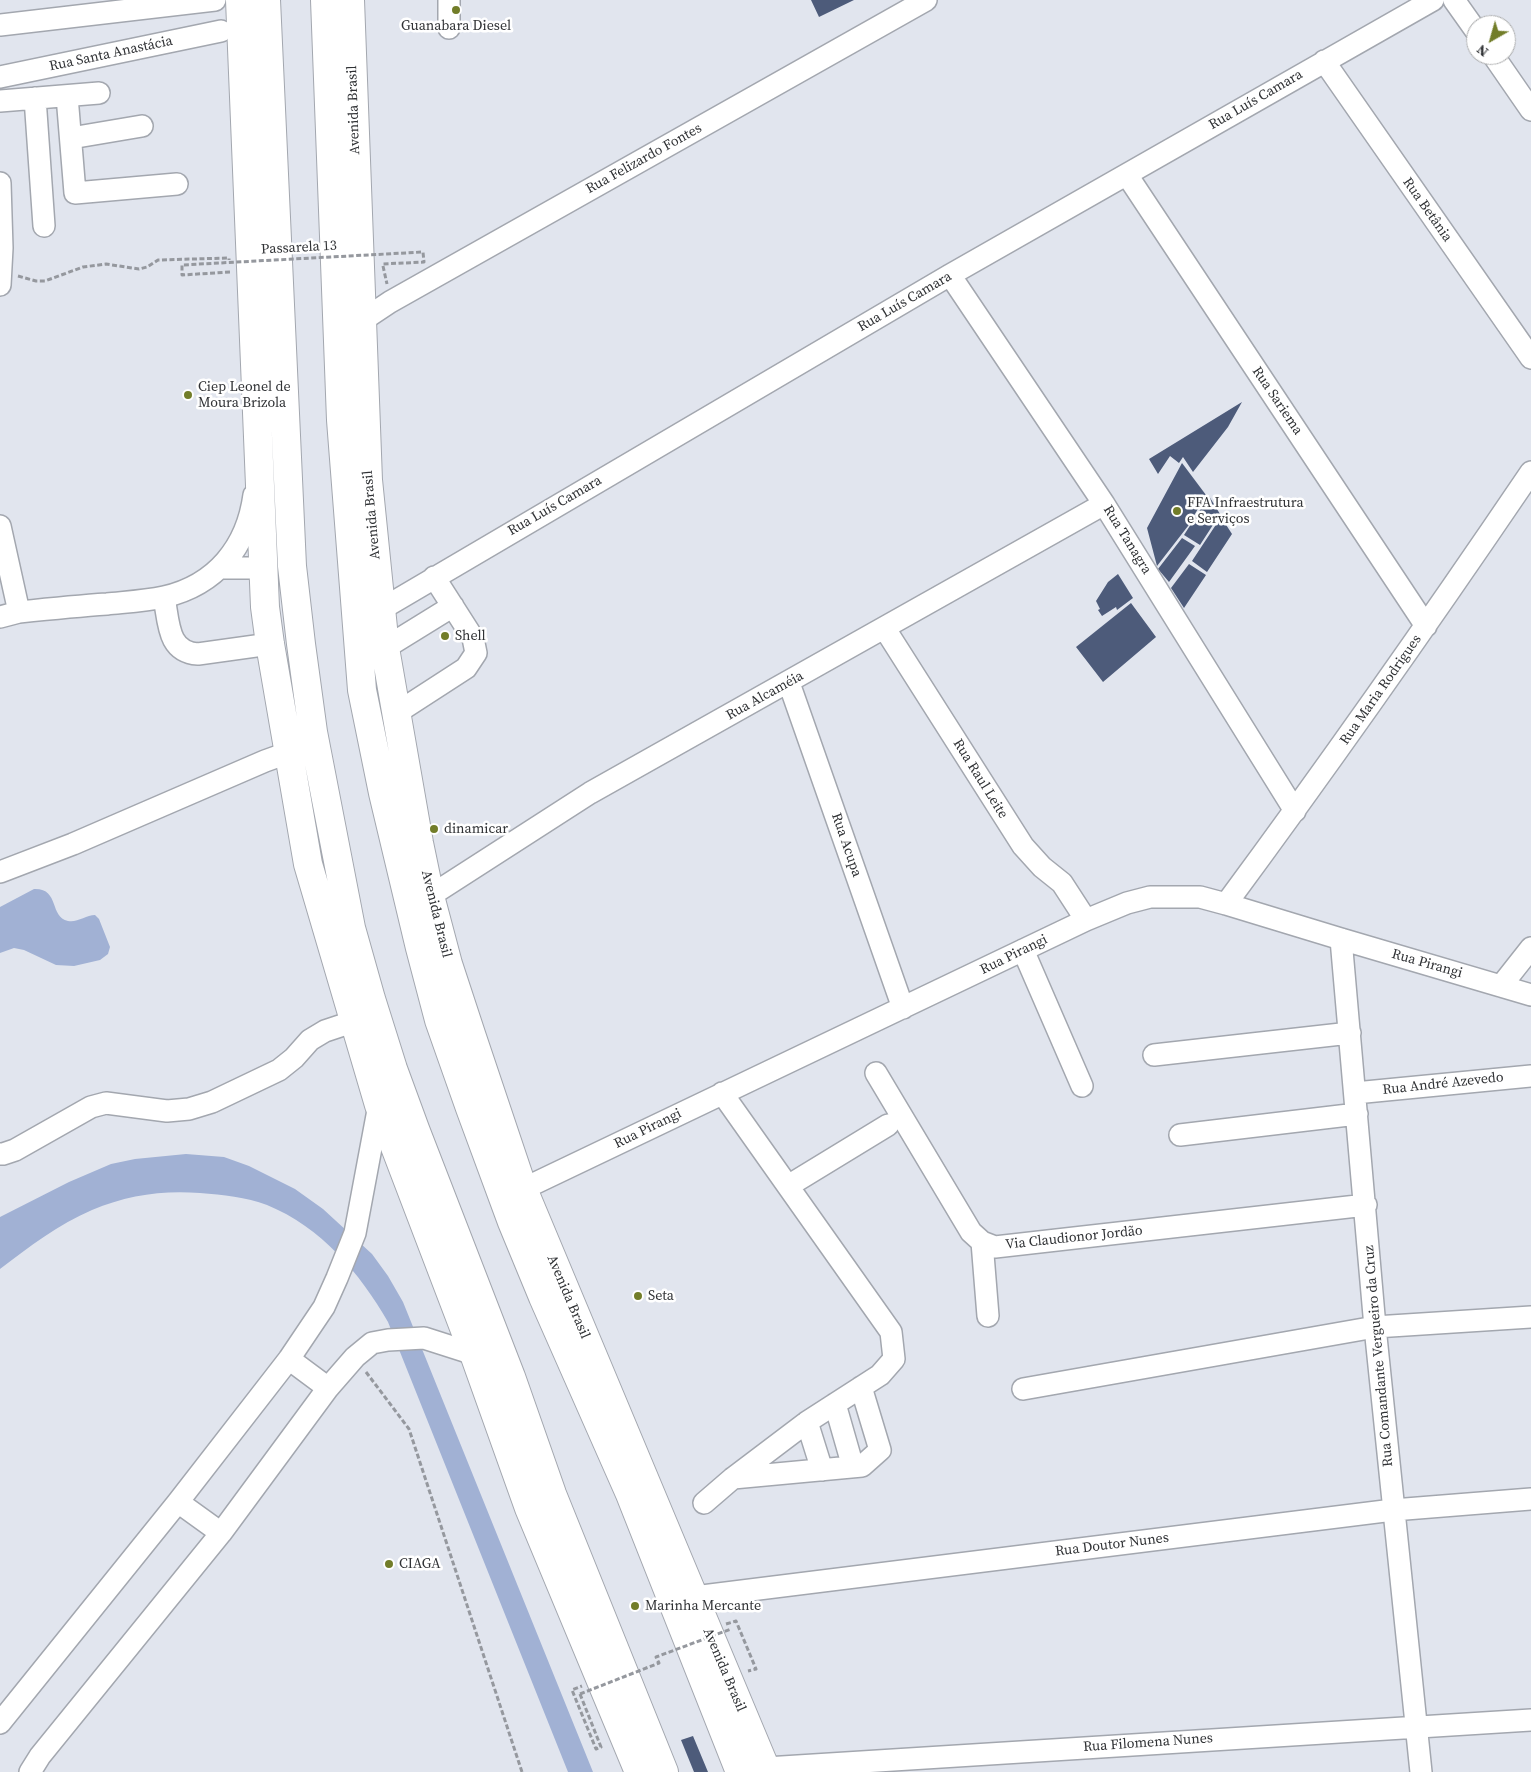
<!DOCTYPE html>
<html>
<head>
<meta charset="utf-8">
<style>
	body { margin:0 }
	#map { position:relative; width:1531px; height:1772px; overflow:hidden; background:#e1e5ee; font-family:"Source Serif 4",serif }
	canvas { display:block }
	.north { position:absolute; left:1466px; top:15px; width:50px; height:50px; box-sizing:border-box; background:#fff; border:1px solid #acadae; border-radius:50%; rotate:218deg; font-size:14px; font-weight:700; line-height:20px; text-align:center; color:#303235 }
	.north::after { content:''; display:block; margin:auto; width:18px; height:22px; background:#727d29; clip-path:polygon(50% 0,100% 100%,50% 72%,0 100%) }
</style>
</head>
<body>
<div id="map">
<canvas width="1531" height="1772"></canvas>
<div class="north">N</div>
</div>
<script>
const ctx = document.querySelector('canvas').getContext('2d');
ctx.lineJoin = 'round';
function fillPath(path, color) { ctx.fillStyle = color; ctx.fill(path, 'evenodd'); }
function strokePath(path, color, width, dash) { ctx.strokeStyle = color; ctx.lineWidth = width; ctx.lineCap = dash ? 'butt' : 'round'; ctx.setLineDash(dash || []); ctx.stroke(path); }
function drawText(font, color, halo, rows, align = 'center') {
  ctx.font = font + ' "Source Serif 4",serif'; ctx.lineWidth = 5; ctx.setLineDash([]); ctx.textBaseline = 'middle'; ctx.strokeStyle = halo; ctx.fillStyle = color; for (const [text, x, y, turn = 0] of rows) {
    ctx.save(); ctx.translate(x, y); ctx.rotate((+turn || 0) * Math.PI / 180); ctx.textAlign = isNaN(turn) ? turn : align; if (halo) ctx.strokeText(text, 0, 0); ctx.fillText(text, 0, 0); ctx.restore();
  }
}
fillPath(new Path2D(`
	M34 889C60 888 49 917 68 921 77 923 86 915 95 915L99 919 110 947 108 954 100 960 74 966 56 965 24 950 14 948 0 953V907Z
	M186 1154 224 1157 249 1166 295 1189 323 1209 372 1254 388 1276 403 1302 593 1772H568L388 1322C360 1273 321 1227 267 1205 246 1197 223 1195 200 1193 163 1190 127 1195 92 1210 59 1224 29 1247 0 1269V1217L69 1182 111 1164 135 1159Z`), '#a1b1d4');
fillPath(new Path2D(`
	M811 0H854L819 17Z
	M1242 402 1228 427 1193 472 1183 457 1179 463 1170 456 1158 474 1149 459Z
	M1182 463 1206 495 1188 526 1157 566 1147 528Z
	M1209 496 1220 514 1200 545 1184 535Z
	M1221 517 1232 534 1207 572 1192 561Z
	M1182 538 1195 546 1169 582 1158 569Z
	M1189 564 1206 575 1184 608 1171 588Z
	M1118 574 1133 598 1117 610 1116 607 1102 616 1098 610 1100 609 1096 601 1108 582Z
	M1131 603 1156 637 1103 682 1076 647Z
	M693 1736 708 1772H694L681 1740Z`), '#4d5b7a');
const minor = new Path2D(`
	M449 0V28
	M1454 0 1476 31
	M0 25 215 0
	M1493 55 1531 110
	M1324 61 1531 358
	M0 77 221 31
	M67 96 75 193 177 184
	M35 98 44 226
	M0 101 99 93
	M71 138 142 126
	M1127 175 1426 626
	M0 183 2 248 0 285
	M950 275 1104 504 1295 811
	M363 320 390 302 926 0
	M0 526 19 612
	M220 568H264
	M164 597C169 622 167 652 198 654L270 644
	M380 610 950 275 1433 0
	M0 617 19 612C48 609 78 606 107 604 126 602 145 601 164 597 216 585 247 547 254 495
	M885 629 1023 846 1042 867 1062 883 1086 920
	M385 648 453 606
	M789 683 903 1008
	M395 714 466 668 476 653 473 638 434 577
	M0 872 73 844 265 761 290 752
	M430 896 590 793 1104 504
	M1226 904C1331 762 1432 618 1531 472
	M1341 939 1375 1327 1421 1772
	M1023 950 1082 1086
	M1501 986 1531 948
	M1154 1055 1350 1033
	M876 1073 971 1232 982 1242 995 1247 1366 1205
	M1355 1093 1531 1076
	M1180 1135 1357 1114
	M0 1154H3L15 1150 91 1107 106 1103 167 1111 189 1109 212 1102 279 1070 294 1058 310 1040 325 1031 355 1021
	M788 1186 888 1125
	M523 1189 1086 920 1127 903 1150 897H1200L1226 904 1341 939 1531 995
	M982 1242 988 1316
	M289 1359 328 1388
	M1023 1389 1375 1327 1531 1317
	M835 1404 853 1467
	M807 1422 822 1470
	M733 1478 862 1466 880 1450 861 1387
	M178 1502 221 1533
	M704 1503 733 1478 807 1422 880 1375 894 1359 891 1332 722 1093
	M694 1597 1393 1510 1531 1499
	M0 1723 178 1502 289 1359 324 1307 337 1278 355 1233 379 1105
	M766 1768 1531 1720
	M30 1772 40 1756 221 1533 328 1388 355 1357 372 1343 388 1340 424 1338 474 1354`);
const highway = new Path2D(`
	M240 0 265 607 270 644 308 864 379 1105 474 1354 529 1508 639 1772
	M266 0 292 566 301 644 313 732 351 928 371 999 393 1069 415 1129 511 1377 552 1494 664 1772
	M325 0 341 420 362 690 383 793 420 948 439 1020 470 1108 512 1222 543 1297 630 1494 740 1772
	M350 0 368 480 385 648 419 843 430 896 448 964 471 1034 523 1189 767 1772`);
strokePath(minor, '#a3a7af', 24);
strokePath(highway, '#a3a7af', 30);
strokePath(new Path2D(`
	M383 266 387 284
	M18 276 36 281H45L83 267 106 264 139 269 147 267 158 260 229 258V260
	M366 1372 409 1429 522 1772
	M726 1624 736 1621 756 1669 748 1671
	M580 1694 601 1747 596 1749 572 1690 582 1686`), '#95989e', 3, [5, 2.5]);
strokePath(minor, '#fff', 21);
strokePath(highway, '#fff', 28);
strokePath(new Path2D(`
	M230 272 182 275V265L423 252 424 262 383 264
	M580 1694 659 1663 656 1657 731 1629`), '#95989e', 3, [5, 2.5]);
for (const [x, y, r, color] of [
	[456,10,5,"#727d29"],
	[188,395,5,"#727d29"],
	[1177,511,5,"#727d29"],
	[445,636,5,"#727d29"],
	[434,829,5,"#727d29"],
	[638,1296,5,"#727d29"],
	[389,1564,5,"#727d29"],
	[635,1606,5,"#727d29"]
]) { const dot = new Path2D(); dot.arc(x, y, r, 0, 2 * Math.PI); ctx.fillStyle = color; ctx.fill(dot); strokePath(dot, '#fff', 2); }
drawText('14px', '#303235', '#fff', [
	["Guanabara Diesel",456,26,"center"],
	["Ciep Leonel de",198,387],
	["Moura Brizola",198,403],
	["FFA Infraestrutura",1187,503],
	["e Serviços",1187,519],
	["Shell",455,636],
	["dinamicar",444,829],
	["Seta",648,1296],
	["CIAGA",399,1564],
	["Marinha Mercante",645,1606]
], 'left');
drawText('14px', '#303235', '#fff', [
	["Rua Santa Anastácia",111,54,-12],
	["Rua Luís Camara",1256,100,-30],
	["Avenida Brasil",354,110,-92],
	["Rua Felizardo Fontes",644,159,-29],
	["Rua Betânia",1427,210,55],
	["Passarela 13",299,248,-3],
	["Rua Luís Camara",905,302,-30],
	["Rua Sariema",1277,401,56],
	["Rua Luís Camara",555,506,-30],
	["Avenida Brasil",372,515,-95],
	["Rua Tanagra",1127,540,58],
	["Rua Maria Rodrigues",1381,690,-55],
	["Rua Alcaméia",765,696,-29],
	["Rua Raul Leite",980,779,58],
	["Rua Acupa",846,845,71],
	["Avenida Brasil",436,914,76],
	["Rua Pirangi",1014,955,-26],
	["Rua Pirangi",1427,964,16],
	["Rua André Azevedo",1443,1084,-6],
	["Rua Pirangi",648,1129,-26],
	["Via Claudionor Jordão",1074,1238,-6],
	["Avenida Brasil",568,1297,67],
	["Rua Comandante Vergueiro da Cruz",1379,1356,-95],
	["Rua Doutor Nunes",1112,1545,-7],
	["Avenida Brasil",724,1670,67],
	["Rua Filomena Nunes",1148,1743,-4]
]);
</script>
</body>
</html>
